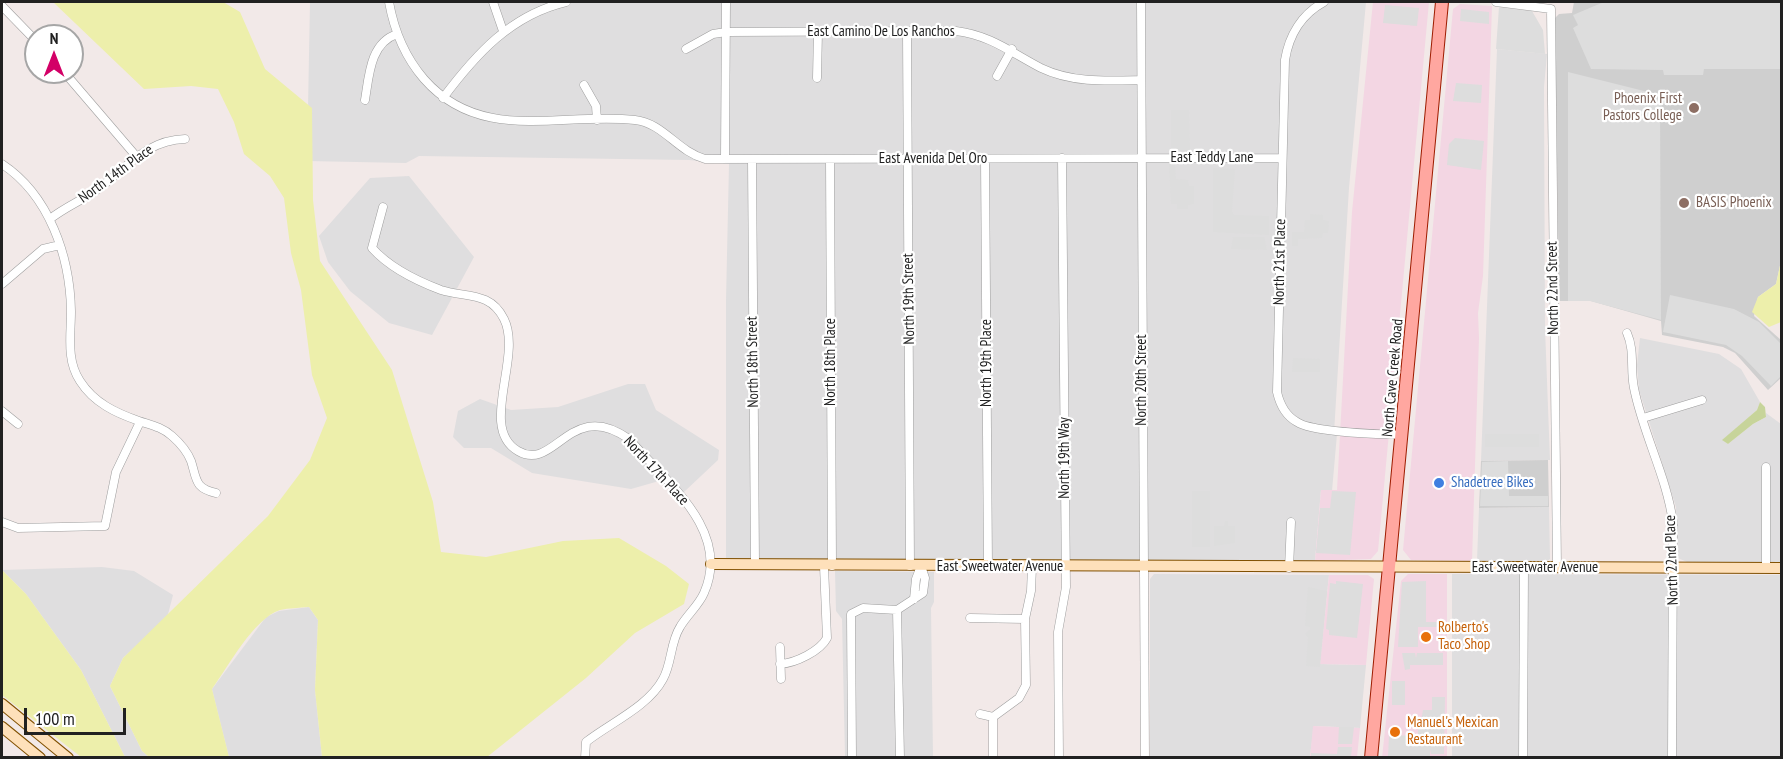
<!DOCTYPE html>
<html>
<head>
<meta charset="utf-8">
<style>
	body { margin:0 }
	#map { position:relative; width:1783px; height:759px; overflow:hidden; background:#f2e9e8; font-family:"PT Sans Narrow",sans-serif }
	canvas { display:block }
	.frame { position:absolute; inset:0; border:3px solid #212121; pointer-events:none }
	.north { position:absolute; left:24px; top:24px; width:60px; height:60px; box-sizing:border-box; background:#fff; border:2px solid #a6a6a6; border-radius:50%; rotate:0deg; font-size:16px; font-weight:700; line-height:24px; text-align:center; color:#212121 }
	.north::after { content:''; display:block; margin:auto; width:21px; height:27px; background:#d30067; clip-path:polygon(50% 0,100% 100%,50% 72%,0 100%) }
	.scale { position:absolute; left:24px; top:708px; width:102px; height:27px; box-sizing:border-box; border:3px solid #212121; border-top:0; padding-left:8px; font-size:18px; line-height:21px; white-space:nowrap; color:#212121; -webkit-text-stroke:4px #fff; paint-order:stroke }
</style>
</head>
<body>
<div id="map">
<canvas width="1783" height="759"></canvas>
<div class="frame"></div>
<div class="north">N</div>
<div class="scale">100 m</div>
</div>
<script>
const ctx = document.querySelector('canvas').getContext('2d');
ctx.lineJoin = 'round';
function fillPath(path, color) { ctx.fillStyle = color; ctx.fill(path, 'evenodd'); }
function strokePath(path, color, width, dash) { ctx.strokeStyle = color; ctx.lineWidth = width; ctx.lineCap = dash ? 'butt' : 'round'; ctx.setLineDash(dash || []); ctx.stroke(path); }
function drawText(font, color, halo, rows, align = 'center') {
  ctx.font = font + ' "PT Sans Narrow",sans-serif'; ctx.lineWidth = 4.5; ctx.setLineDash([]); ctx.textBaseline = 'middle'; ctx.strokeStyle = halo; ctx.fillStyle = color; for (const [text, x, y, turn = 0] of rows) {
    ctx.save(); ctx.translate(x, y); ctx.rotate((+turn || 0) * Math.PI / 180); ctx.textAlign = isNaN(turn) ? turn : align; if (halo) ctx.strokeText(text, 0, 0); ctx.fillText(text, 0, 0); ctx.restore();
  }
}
fillPath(new Path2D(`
	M310 2H1366L1349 188 1334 433 1337 434 1332 491 1321 490 1315 561 726 559V300L729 164 689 160 419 156 406 163 307 161Z
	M1497 49 1547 54 1544 87 1545 328 1550 460 1481 461Z
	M409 176 474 257 432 335 389 323 350 291 328 262 319 236 370 178Z
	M1640 338 1719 354 1741 369 1760 402 1757 410 1723 440 1728 444 1753 424 1766 417V413L1781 424V562H1687L1678 558 1676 507 1639 390 1637 365Z
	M628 384H645L656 410 719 450 718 460 684 492 659 481 631 489 532 473 491 448H464L453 437 458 411 480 399 511 410 558 407Z
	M1549 507 1550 559 1547 561H1477L1479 508Z
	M102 567 134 571 173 595 167 618 123 658 110 686 142 751 149 757H125L81 670 26 594 2 570Z
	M835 571 934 572V602L931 608 933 757H845L842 619 836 611Z
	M1154 574 1329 575 1320 664 1366 665 1360 728 1314 726 1310 757H1150V579Z
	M1452 574 1781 575V757H1452Z
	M309 607 318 620 315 690 322 757H229L212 689 266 617 279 611Z`), '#dfdedf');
fillPath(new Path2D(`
	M1373 2H1429L1378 551 1371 559 1315 561 1321 490H1337L1352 212Z
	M1460 4 1492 6 1483 276 1478 313 1479 338 1472 561 1411 560 1403 550 1453 9Z
	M1408 574H1447V757L1382 758 1401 581Z
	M1329 575H1368L1374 579 1366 665 1320 664Z
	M1313 726 1360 728 1357 757 1310 758Z`), '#f3d6e3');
fillPath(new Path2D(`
	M1574 2H1781V261L1776 284 1758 297 1754 316 1781 340V378L1768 390 1735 353 1723 347 1662 335 1661 321 1591 301H1559L1555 18 1559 14 1572 13Z
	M1548 460 1549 507 1479 508 1481 461Z`), '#cfcfcf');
fillPath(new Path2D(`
	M53 2H223L240 12 265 69 312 108 313 200 320 261 392 370 433 502 441 552 486 557 563 541 619 538 666 566 689 584 684 604 635 633 586 678 487 757H322L315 690 318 620 309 607C299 608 289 608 280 610 254 618 228 667 212 689L229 757H149L142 751 110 686 123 658 268 516 310 460 327 418 312 375 301 290 291 253 284 198 270 176 244 154 234 122 218 89 191 86 144 89Z
	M1781 261V322L1769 327 1752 312 1758 297 1776 284Z
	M2 570 26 594 81 670 125 757H81L2 695Z`), '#edefab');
fillPath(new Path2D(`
	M1760 402 1765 407 1766 417 1753 424 1728 444 1722 440 1757 410Z`), '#c7d49a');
fillPath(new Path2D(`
	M1604 2H1781V69H1704L1703 75H1664L1663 70 1591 69 1573 28 1578 25 1573 15Z
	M1385 5 1419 8 1417 26 1383 23Z
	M1499 7 1532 11 1543 30 1545 54 1496 49Z
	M1461 9 1489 12V24L1460 21Z
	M1568 72 1652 93V99L1660 100 1661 320 1590 301H1568Z
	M1456 83 1482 85 1481 103 1453 101Z
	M1171 110H1189L1190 151H1171Z
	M1455 138 1484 141 1481 170 1447 165 1449 144Z
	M1169 164H1175L1176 179 1188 180 1189 186H1194V204L1188 205V209H1177V204H1171Z
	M1213 168 1235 169 1232 211 1234 215 1269 216V235L1213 232Z
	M1310 214 1323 215V220L1329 221 1328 233H1323L1322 238 1298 239V246H1292V232H1304L1305 220H1310Z
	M1233 237H1264L1267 250 1231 249Z
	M1670 295 1734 309 1759 322 1781 344V376L1771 386 1742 356 1726 345 1663 332Z
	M1293 358 1320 359V372H1292Z
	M1485 434H1539V447H1485Z
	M1508 461 1509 496H1548V506H1480L1482 462Z
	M1192 491H1210V547H1192Z
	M1332 491 1356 492 1350 555 1316 553 1320 508H1330Z
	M1225 521H1228V526H1235V543L1214 546V526H1224Z
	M1336 581 1363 584 1357 638 1329 635V630L1326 629 1330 583 1336 584Z
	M1426 581V622H1444V627H1418V647H1398L1402 582Z
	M1308 587 1327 591 1320 667 1306 666 1308 637 1305 634 1310 630V627L1305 626Z
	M1402 653H1415L1416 658 1417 653H1443V665H1410V669L1405 670Z
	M1392 681H1405V705H1392Z
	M1432 697H1445L1444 754H1431L1430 750V756H1388L1389 736 1418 735V721H1421L1423 710H1432Z
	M1339 727H1354L1352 744H1338Z
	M1338 747H1352L1351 757H1311V753L1337 754Z`), '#ddd');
const street = new Path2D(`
	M389 2C394 30 405 57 424 79 481 144 560 112 635 120 663 123 677 151 705 159L1282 158
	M493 2 503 31
	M1141 2 1145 758
	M1324 2C1302 14 1289 35 1285 60L1277 392C1280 405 1286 416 1297 422 1314 433 1380 434 1402 435
	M1496 2 1551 9 1557 567
	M2 6 36 41
	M907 31 910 566
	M686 49 713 34 726 32 956 31C990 35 1012 53 1041 68 1072 83 1107 81 1141 80
	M64 72 136 156
	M997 76 1012 49
	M817 78 818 31
	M584 85 596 106 597 120
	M443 98C476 54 511 15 566 2
	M365 100C369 76 370 43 397 34
	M725 159 726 2
	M752 159 755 565
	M830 159 832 566
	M985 159 988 567
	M2 164C49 195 70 256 71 311 71 335 66 360 80 381 94 403 116 413 139 421 151 425 162 427 172 436 180 443 187 451 191 461 197 479 194 488 216 493
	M383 207 372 248C389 267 417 281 441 290 466 298 490 291 504 319 523 357 478 428 518 451 555 473 570 397 629 439 665 481 732 530 704 593 699 605 687 615 680 627 670 643 672 663 663 679 648 707 610 723 586 742L585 758
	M50 219C65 207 83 200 98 189 127 168 146 140 185 139
	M2 284 43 249 60 245
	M1627 333C1635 351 1630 369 1634 388 1643 434 1667 477 1673 523L1672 758
	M2 411 18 424
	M1643 418 1702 400
	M1766 467V568
	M2 522 18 528 105 526 116 472 140 422
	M1289 568 1291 522
	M914 599 916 579 921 566
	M970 618 1025 619
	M780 647 781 679
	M780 664C796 663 820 651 827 638L824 566
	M980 714 993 717
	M852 758 851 614 863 608 897 610
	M900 758 897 610 923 593 925 578 921 566
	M993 758V717L1019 698 1026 685 1025 619 1031 591 1032 567
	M1059 758 1058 632 1066 587 1062 158
	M1523 758 1524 568`);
const secondary = new Path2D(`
	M711 564 1782 568
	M2 704 68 758
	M2 727 40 758`);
const primary = new Path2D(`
	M1371 758 1442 2`);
strokePath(street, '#9e9e9e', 9);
strokePath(secondary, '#815000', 12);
strokePath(primary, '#9f1d00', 14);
strokePath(street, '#fff', 8);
strokePath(secondary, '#fee0ba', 10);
strokePath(primary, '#ffa7a0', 12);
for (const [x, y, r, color] of [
	[1694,108,6,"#8d6e63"],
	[1684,203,6,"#8d6e63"],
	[1439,483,6,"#3f7fe0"],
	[1426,637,6,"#e8710a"],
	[1395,732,6,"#e8710a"]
]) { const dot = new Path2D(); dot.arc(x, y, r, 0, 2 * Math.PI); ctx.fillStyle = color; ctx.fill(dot); strokePath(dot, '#fff', 2); }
drawText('15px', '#212121', '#fff', [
	["East Camino De Los Ranchos",881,32],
	["East Teddy Lane",1212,158],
	["East Avenida Del Oro",933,159],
	["North 14th Place",116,174,-36],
	["North 21st Place",1280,262,-89],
	["North 22nd Street",1553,288,-91],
	["North 19th Street",909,299,-91],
	["North 18th Street",753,362,-91],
	["North 18th Place",831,362,-90],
	["North 19th Place",987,363,-90],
	["North Cave Creek Road",1393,378,-85],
	["North 20th Street",1142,380,-90],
	["North 19th Way",1065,458,-90],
	["North 17th Place",656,471,47],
	["North 22nd Place",1672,560,-92],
	["East Sweetwater Avenue",1000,567],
	["East Sweetwater Avenue",1535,568]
]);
drawText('15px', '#785e54', '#fff', [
	["Phoenix First",1682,99],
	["Pastors College",1682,116],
	["BASIS Phoenix",1696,203,"left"]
], 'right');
drawText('15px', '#366cbe', '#fff', [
	["Shadetree Bikes",1451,483]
], 'left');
drawText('15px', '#c56008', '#fff', [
	["Rolberto's",1438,628],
	["Taco Shop",1438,645],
	["Manuel's Mexican",1407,723],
	["Restaurant",1407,740]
], 'left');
</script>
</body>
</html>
